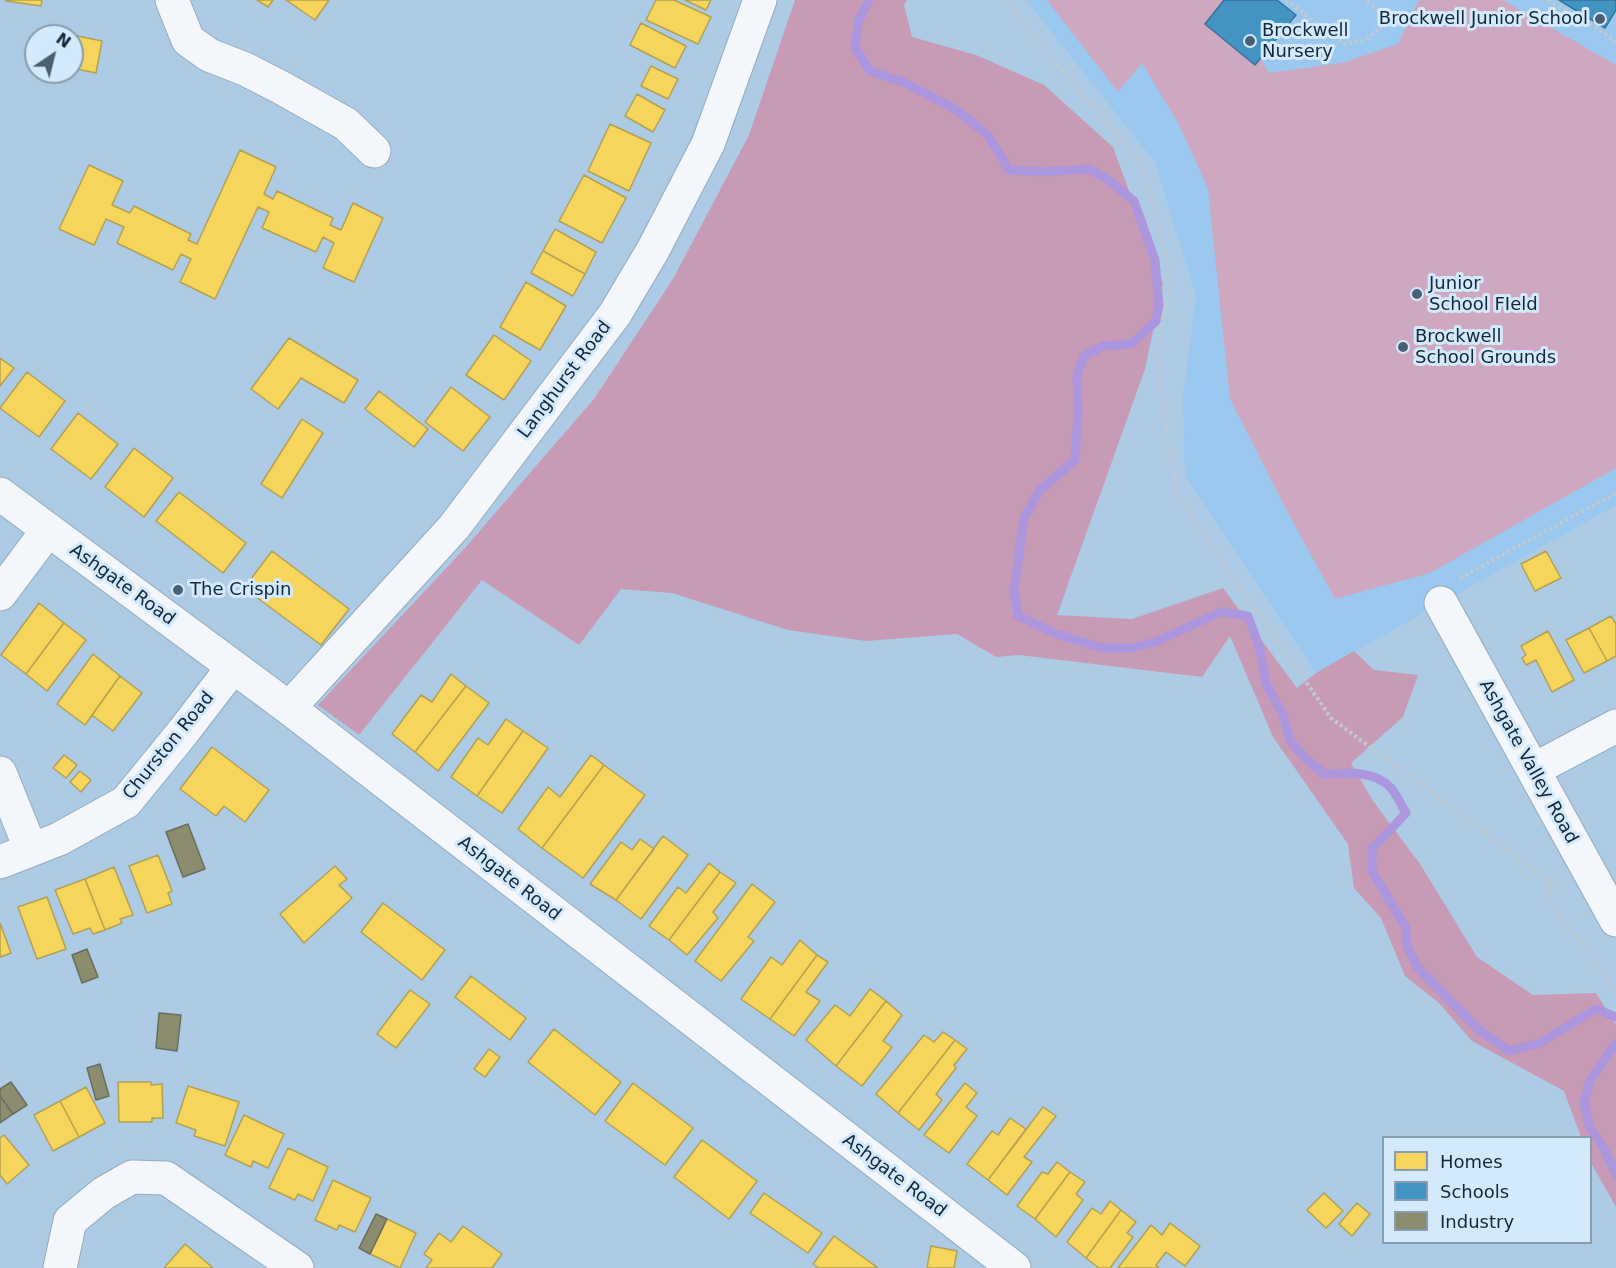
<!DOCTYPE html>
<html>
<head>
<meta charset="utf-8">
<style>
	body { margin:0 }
	#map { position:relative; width:1616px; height:1268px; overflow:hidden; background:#adcbe4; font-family:"DejaVu Sans",sans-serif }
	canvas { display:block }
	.legend { position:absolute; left:1382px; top:1136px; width:210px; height:108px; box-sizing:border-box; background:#d4eafc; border:2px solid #879cae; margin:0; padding:8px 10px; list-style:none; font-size:18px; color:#13283a }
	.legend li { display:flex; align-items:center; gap:12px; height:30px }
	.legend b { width:30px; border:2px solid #879cae }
	.north { position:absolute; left:24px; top:24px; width:60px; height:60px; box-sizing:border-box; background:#d4eafc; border:2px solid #879cae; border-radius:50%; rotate:35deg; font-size:16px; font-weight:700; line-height:24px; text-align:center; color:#13283a }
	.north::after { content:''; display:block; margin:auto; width:21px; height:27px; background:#496176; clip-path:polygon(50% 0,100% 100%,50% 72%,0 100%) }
</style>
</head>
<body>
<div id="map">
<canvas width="1616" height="1268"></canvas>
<ul class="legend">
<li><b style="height:16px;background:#f6d55c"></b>Homes</li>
<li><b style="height:16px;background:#4393c3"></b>Schools</li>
<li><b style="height:16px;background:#8c8c6e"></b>Industry</li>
</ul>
<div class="north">N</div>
</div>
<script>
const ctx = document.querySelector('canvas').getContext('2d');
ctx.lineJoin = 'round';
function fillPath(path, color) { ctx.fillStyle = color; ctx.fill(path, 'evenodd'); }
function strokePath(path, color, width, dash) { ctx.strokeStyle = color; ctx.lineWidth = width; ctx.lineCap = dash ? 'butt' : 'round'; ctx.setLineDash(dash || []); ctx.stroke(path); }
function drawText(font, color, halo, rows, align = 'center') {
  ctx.font = font + ' "DejaVu Sans",sans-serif'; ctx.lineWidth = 6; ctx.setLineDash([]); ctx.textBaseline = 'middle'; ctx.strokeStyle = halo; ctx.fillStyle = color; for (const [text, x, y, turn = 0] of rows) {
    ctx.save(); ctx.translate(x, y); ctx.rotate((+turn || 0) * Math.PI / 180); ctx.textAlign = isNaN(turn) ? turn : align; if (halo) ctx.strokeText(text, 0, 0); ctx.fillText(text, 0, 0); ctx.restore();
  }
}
fillPath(new Path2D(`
	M1026 0H1616V505L1316 673 1185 476 1183 398 1196 296 1155 162Z`), '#9ac8ef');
fillPath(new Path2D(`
	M1047 0H1224L1205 24 1261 58 1268 73 1342 63 1398 44 1419 0H1503L1616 65V468L1430 573 1335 599 1287 511 1230 399 1208 189 1179 124 1142 63 1118 92Z`), '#cda8c0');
fillPath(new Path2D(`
	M795 0H907L904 5 912 37 976 55 1044 85 1113 147 1163 284 1145 369 1057 615 1132 619 1223 588 1297 688 1316 673 1354 651 1374 670 1418 675 1403 717 1351 763 1373 801 1420 864 1477 957 1533 995 1596 993 1616 1025V1207L1591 1163 1590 1138 1581 1137 1564 1091 1472 1041 1439 1003 1405 976 1381 918 1354 888 1348 844 1273 737 1230 636 1202 677 1019 655 996 657 957 634 866 641 788 630 672 593 621 589 579 645 482 580 359 735 318 705 465 548 594 399 673 279 749 135Z`), '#c79ab5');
const homes = new Path2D(`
	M6 0H42L41 6 6 1Z
	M257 0H273L268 7Z
	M286 0H329L315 20Z
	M656 0H674L711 17 698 44 646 20Z
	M685 0H711L706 10Z
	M641 23 686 46 675 68 630 45Z
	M53 31 102 41 96 73 72 68V36H52Z
	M651 66 678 79 668 99 641 86Z
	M637 94 665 110 653 132 625 116Z
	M610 124 651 143 629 191 588 171Z
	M240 150 276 167 264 194 273 199 277 191 333 218 330 225 341 230 353 203 383 218 354 282 323 268 334 243 323 237 316 252 262 228 269 212 258 207 215 299 180 282 191 259 181 254 173 270 117 243 124 227 106 219 94 245 59 229 89 165 123 181 112 205 130 213 134 206 191 234 188 240 197 244Z
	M584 175 626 198 602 243 559 221Z
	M555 229 596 252 585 274 543 251Z
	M543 251 585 274 573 296 531 273Z
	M526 282 566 306 540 350 500 327Z
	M494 335 531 361 504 400 466 375Z
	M289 338 358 380 344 403 301 378 278 409 251 389Z
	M0 358 14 368 0 386Z
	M27 372 65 401 39 437 0 408Z
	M451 387 490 417 463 451 425 422Z
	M379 391 428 429 414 447 365 409Z
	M78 413 118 444 91 479 51 449Z
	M302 419 323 433 282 498 261 484Z
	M134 448 173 478 144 517 105 487Z
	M179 492 246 543 223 573 156 521Z
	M272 551 349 609 321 645 244 588Z
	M1546 551 1561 578 1535 591 1521 564Z
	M39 603 64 623 26 674 1 655Z
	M1611 616 1616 624V656L1607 661 1589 628Z
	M64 623 86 640 47 691 26 674Z
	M1589 628 1607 661 1584 673 1566 640Z
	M1548 631 1574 680 1552 692 1536 660 1526 665 1522 658 1526 655 1521 646Z
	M93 654 120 676 85 725 57 704Z
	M451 674 466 686 415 752 392 734 421 695 432 702Z
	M120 676 142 693 113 731 92 715Z
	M466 686 489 703 438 771 415 752Z
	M506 719 523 731 477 796 451 777 478 738 488 745Z
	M523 731 548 748 502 813 477 796Z
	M212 747 269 790 245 822 224 806 216 816 180 789Z
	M64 755 77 765 66 778 53 768Z
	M591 755 604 765 542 848 518 829 548 787 560 797Z
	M604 765 645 795 583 878 542 848Z
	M80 771 91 780 81 792 70 782Z
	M663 836 688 855 641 919 616 900Z
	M640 839 654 849 616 900 590 884 621 842 632 850Z
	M158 855 172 891 168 893 172 904 147 913 129 866Z
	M709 863 720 872 669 940 649 926 678 887 686 893Z
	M335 866 347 879 339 885 352 898 304 943 280 914Z
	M114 867 133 915 120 919 122 923 105 930 85 879Z
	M720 872 736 883 713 912 718 918 687 955 669 940Z
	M85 879 105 930 93 934 90 928 73 934 55 890Z
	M752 884 775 902 748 937 754 941 721 981 695 961Z
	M47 897 66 949 37 959 18 907Z
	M383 903 445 950 422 980 361 932Z
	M0 923 11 953 0 957Z
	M800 940 817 955 770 1019 741 999 771 957 782 965Z
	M817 955 828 962 806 992 820 1001 794 1036 770 1019Z
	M471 976 526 1018 510 1040 455 997Z
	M870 989 886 1001 836 1066 806 1040 835 1005 850 1016Z
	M410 990 430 1004 396 1048 377 1034Z
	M886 1001 902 1015 883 1041 892 1047 862 1086 836 1066Z
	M554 1029 621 1082 595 1115 528 1062Z
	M943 1032 955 1040 898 1113 876 1094 924 1035 934 1042Z
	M955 1040 967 1049 954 1065 956 1068 936 1094 942 1100 919 1130 898 1113Z
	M489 1049 500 1057 485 1077 474 1069Z
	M118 1082H151V1085L162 1084 163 1118H152V1122H119Z
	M633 1083 693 1128 665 1165 605 1121Z
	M965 1083 977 1093 966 1107 977 1116 949 1153 924 1135Z
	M188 1086 239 1102 225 1146 194 1136 196 1130 176 1123Z
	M86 1087 105 1123 79 1137 60 1101Z
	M60 1101 79 1137 53 1151 34 1115Z
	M1043 1107 1056 1116 1024 1157 1032 1162 1007 1195 988 1180Z
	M244 1115 284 1134 268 1168 253 1161 251 1167 225 1155Z
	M1010 1118 1026 1129 988 1180 967 1164 992 1131 998 1135Z
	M4 1135 29 1165 7 1184 0 1175V1138Z
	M702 1140 757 1181 729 1219 674 1177Z
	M288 1148 328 1167 313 1201 298 1194 295 1200 269 1188Z
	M1057 1162 1070 1172 1035 1219 1017 1206 1042 1172 1048 1174Z
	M1070 1172 1085 1182 1076 1194 1083 1200 1056 1237 1035 1219Z
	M333 1180 371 1198 355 1232 339 1225 337 1230 315 1220Z
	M764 1193 822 1233 808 1253 750 1213Z
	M1324 1193 1343 1211 1326 1228 1307 1210Z
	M1110 1201 1121 1210 1086 1258 1067 1242 1092 1208 1101 1214Z
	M1357 1203 1370 1214 1352 1236 1339 1224Z
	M1121 1210 1136 1222 1127 1233 1133 1237 1110 1268H1099L1086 1258Z
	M387 1219 416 1233 400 1268 370 1254Z
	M1170 1223 1200 1246 1185 1266 1166 1252 1156 1265 1159 1268H1118L1151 1225 1162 1235Z
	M463 1226 502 1254 492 1268H426L432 1260 424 1254 439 1233 451 1242Z
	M834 1236 878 1268H819L813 1264Z
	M185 1244 213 1268H164Z
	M931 1246 957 1251 954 1268H927Z`);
fillPath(homes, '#f6d55c');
strokePath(homes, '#b2a152', 1.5);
const schools = new Path2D(`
	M1224 0H1277L1296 15 1255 65 1205 24Z
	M1559 0H1616V10L1605 28Z`);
fillPath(schools, '#4393c3');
strokePath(schools, '#35739a', 1.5);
const industry = new Path2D(`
	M188 824 205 869 183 877 166 832Z
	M87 949 98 977 82 983 72 955Z
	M159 1013 181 1015 177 1051 156 1048Z
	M100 1064 109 1096 96 1100 87 1068Z
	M11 1082 27 1105 13 1114 0 1096V1089Z
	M0 1096 13 1114 0 1123Z
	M376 1214 387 1219 370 1254 359 1248Z`);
fillPath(industry, '#8c8c6e');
strokePath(industry, '#686e5e', 1.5);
strokePath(new Path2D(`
	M869 0 858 22 855 47 870 71 903 82 955 109 988 135 1009 170 1042 172 1089 169 1106 178 1134 201 1155 260 1159 305 1156 321 1131 344 1103 346 1084 356 1077 375 1078 412 1075 460 1040 490 1024 518 1014 591 1018 616 1059 635 1103 648H1132L1155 642 1221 612 1248 616 1260 649 1266 684 1282 713 1291 742 1304 757 1324 774C1346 773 1375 770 1391 788 1397 795 1401 805 1406 813L1372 849V871L1406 928 1407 946 1418 968 1480 1031 1509 1051 1540 1043 1596 1009 1616 1017
	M1616 1043 1590 1081 1584 1102 1589 1126 1603 1147 1616 1174`), '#ac97de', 9);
const minor = new Path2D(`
	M172 0 188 40 209 55 245 69 282 88 346 124 374 151
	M0 494 289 708 1014 1268
	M0 594 48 530
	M1441 603 1616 920
	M289 708 454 527 615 314 653 250 708 144 760 0
	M1533 770 1616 726
	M0 773 31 850
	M0 862 59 839 126 802 183 732 233 667
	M60 1268 70 1221 104 1193 132 1177 166 1178 297 1268`);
strokePath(minor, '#93aabe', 35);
strokePath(new Path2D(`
	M1004 0 1142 166 1172 279 1156 350 1168 440 1178 496 1331 718 1559 888
	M1286 0 1344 44 1366 40 1382 25 1379 11 1366 0
	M1548 0 1601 31 1616 42
	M1460 578 1616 493
	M1545 879 1553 906 1616 990`), '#c1c9d1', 4, [3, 3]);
strokePath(minor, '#f3f7fb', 33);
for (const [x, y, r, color] of [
	[1600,19,6,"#496176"],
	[1250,41,6,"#496176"],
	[1417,294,6,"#496176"],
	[1403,347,6,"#496176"],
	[178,590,6,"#496176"]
]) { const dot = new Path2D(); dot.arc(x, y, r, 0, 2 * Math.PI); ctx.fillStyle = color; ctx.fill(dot); strokePath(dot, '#d4eafc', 2); }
drawText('18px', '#13283a', '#d4eafc', [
	["Brockwell Junior School",1588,19,"right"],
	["Brockwell",1262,31],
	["Nursery",1262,52],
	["Junior",1429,284],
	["School FIeld",1429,305],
	["Brockwell",1415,337],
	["School Grounds",1415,358],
	["The Crispin",190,590]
], 'left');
drawText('18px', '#13283a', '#d4eafc', [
	["Langhurst Road",565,380,-53],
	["Ashgate Road",122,585,36],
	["Churston Road",169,746,-51],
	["Ashgate Valley Road",1528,762,61],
	["Ashgate Road",509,879,38],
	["Ashgate Road",894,1176,37]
]);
</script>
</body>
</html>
